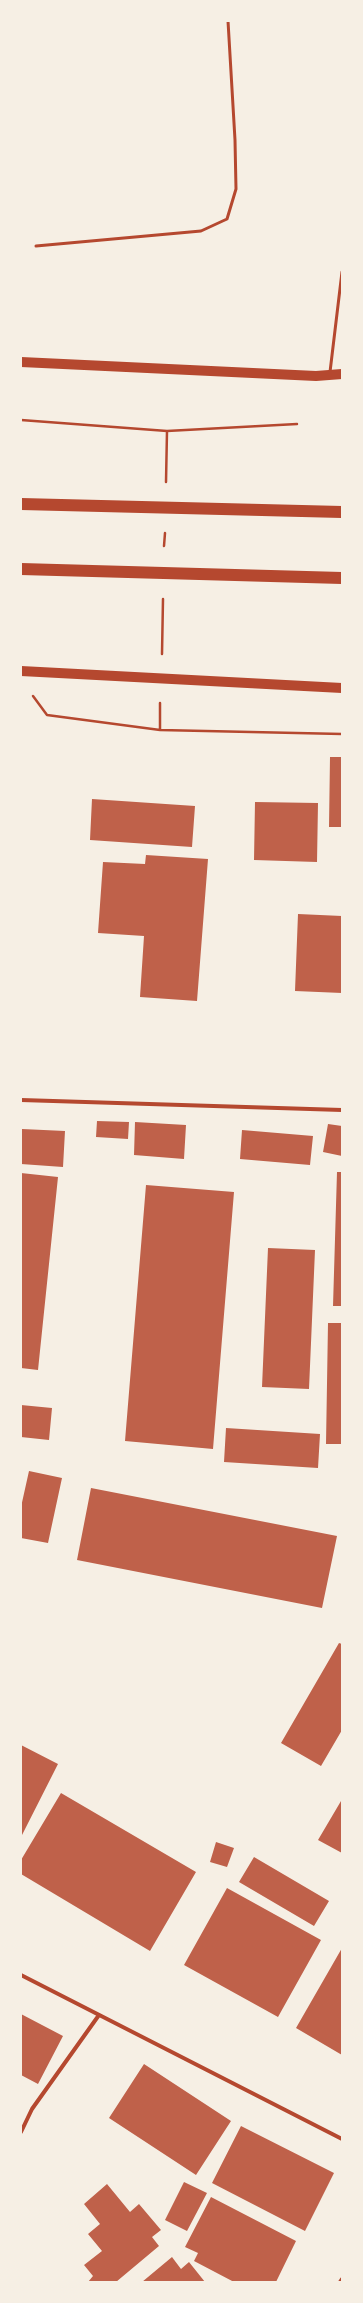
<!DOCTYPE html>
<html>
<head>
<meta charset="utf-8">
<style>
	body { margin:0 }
	#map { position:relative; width:363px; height:2303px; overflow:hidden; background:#f6efe4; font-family:Overpass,sans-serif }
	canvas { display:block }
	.frame { position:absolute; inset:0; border:22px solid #f6efe4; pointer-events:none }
</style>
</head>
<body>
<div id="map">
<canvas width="363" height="2303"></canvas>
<div class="frame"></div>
</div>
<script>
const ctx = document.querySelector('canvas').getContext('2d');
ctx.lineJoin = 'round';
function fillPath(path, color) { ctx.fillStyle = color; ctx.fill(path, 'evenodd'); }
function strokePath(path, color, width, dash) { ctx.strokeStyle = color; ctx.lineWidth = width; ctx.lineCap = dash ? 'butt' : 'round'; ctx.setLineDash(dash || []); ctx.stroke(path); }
fillPath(new Path2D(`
	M330 757H342V827H329Z
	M92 799 195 806 192 847 90 840Z
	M255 802 318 803 317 862 254 860Z
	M146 855 208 859 197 1001 140 997 144 936 98 933 103 862 145 864Z
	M298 914 342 916V993L295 991Z
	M97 1121 129 1122 128 1139 96 1137Z
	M135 1122 186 1125 184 1159 134 1155Z
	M328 1124 342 1126V1156L323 1152Z
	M22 1129 65 1131 63 1167 21 1164Z
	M242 1130 313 1136 310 1165 240 1159Z
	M337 1172H342V1306H333Z
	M21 1173 58 1177 38 1370 21 1368Z
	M146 1185 234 1192 213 1449 125 1441Z
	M268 1248 315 1250 309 1389 262 1387Z
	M328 1323H342V1444H326Z
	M21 1405 52 1408 49 1440 21 1437Z
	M226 1428 320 1434 318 1468 224 1462Z
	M29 1471 62 1478 48 1543 21 1538V1507Z
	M91 1488 337 1536 322 1608 77 1560Z
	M339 1643 342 1644V1730L321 1766 281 1743Z
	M21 1745 58 1764 21 1837Z
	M61 1793 196 1872 150 1951 21 1874V1860Z
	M341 1801 342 1802V1853L318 1840Z
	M216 1842 234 1848 227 1867 210 1862Z
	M254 1857 329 1901 314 1926 239 1882Z
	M227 1888 321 1940 278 2017 184 1965Z
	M342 1948V2055L296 2028Z
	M21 2014 63 2036 38 2084 21 2075Z
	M144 2064 231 2121 196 2175 109 2118Z
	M241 2126 334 2173 305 2231 212 2183Z
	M184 2182 207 2193 187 2231 165 2220Z
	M107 2184 130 2212 139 2204 161 2230 152 2237 159 2246 116 2282H88L93 2276 84 2265 102 2251 88 2234 100 2224 84 2204Z
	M211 2197 296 2241 276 2282H234L194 2261 198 2253 185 2247Z
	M172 2257 181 2269 189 2262 205 2282H142Z`), '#bf614a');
strokePath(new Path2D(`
	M21 420 167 431 297 424
	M166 482 167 431
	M164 546 165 533
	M162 654 163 599
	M33 696 47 715 160 730 342 734
	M160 730V703`), '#b5482f', 2.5);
strokePath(new Path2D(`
	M36 246 201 231 227 219 236 189 235 140 228 21
	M330 372 342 272`), '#b5482f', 3);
strokePath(new Path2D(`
	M21 1100 342 1110
	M21 1975 342 2139
	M21 2132 32 2109 99 2015
	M340 2282 342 2279`), '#b5482f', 4);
strokePath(new Path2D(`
	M21 362 316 376 342 374
	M21 671 342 688`), '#b5482f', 10);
strokePath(new Path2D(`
	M21 504 342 512
	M21 569 342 578`), '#b5482f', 12);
</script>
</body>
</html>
